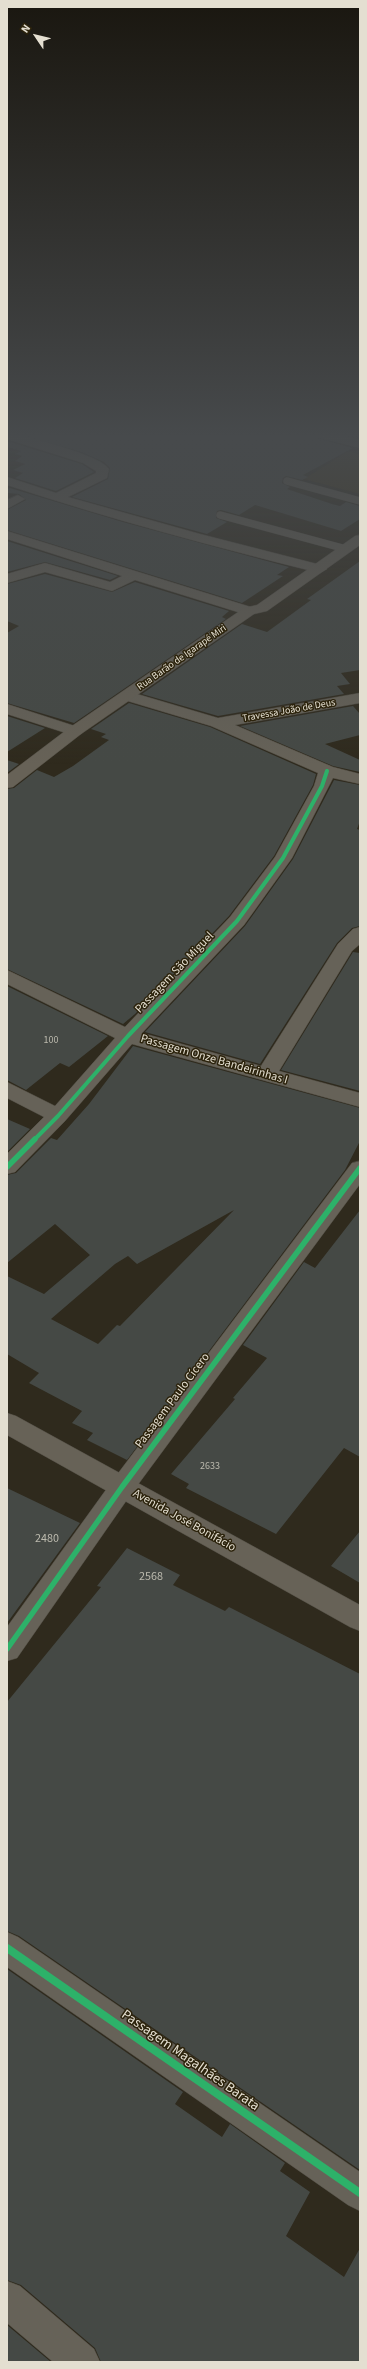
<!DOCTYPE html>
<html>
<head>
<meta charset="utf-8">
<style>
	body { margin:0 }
	#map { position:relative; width:367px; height:2369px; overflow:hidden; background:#2f2a1d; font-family:"Source Sans 3",sans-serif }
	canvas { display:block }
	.frame { position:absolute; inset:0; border:8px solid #e4dfd1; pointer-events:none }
	.north { position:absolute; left:16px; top:16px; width:40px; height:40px; -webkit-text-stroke:3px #2c230c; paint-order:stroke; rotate:305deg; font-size:11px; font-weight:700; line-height:16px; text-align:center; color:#e4dfd1 }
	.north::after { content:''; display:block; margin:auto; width:14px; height:18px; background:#e4dfd1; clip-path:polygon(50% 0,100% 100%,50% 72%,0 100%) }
</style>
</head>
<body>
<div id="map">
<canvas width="367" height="2369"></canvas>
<div class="frame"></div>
<div class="north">N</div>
</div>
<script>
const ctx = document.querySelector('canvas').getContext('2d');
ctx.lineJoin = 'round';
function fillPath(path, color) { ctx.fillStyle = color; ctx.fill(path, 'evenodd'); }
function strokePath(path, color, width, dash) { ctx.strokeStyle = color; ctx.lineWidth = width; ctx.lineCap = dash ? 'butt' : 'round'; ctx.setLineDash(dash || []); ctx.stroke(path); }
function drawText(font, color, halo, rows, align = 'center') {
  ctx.font = font + ' "Source Sans 3",sans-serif'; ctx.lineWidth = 3; ctx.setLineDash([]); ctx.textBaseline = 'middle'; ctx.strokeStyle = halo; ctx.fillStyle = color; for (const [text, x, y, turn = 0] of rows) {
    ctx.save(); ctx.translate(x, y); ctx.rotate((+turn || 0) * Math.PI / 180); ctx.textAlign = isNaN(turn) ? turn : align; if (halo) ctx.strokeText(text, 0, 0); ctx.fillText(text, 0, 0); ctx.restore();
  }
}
fillPath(new Path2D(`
	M348 451 360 454V494L304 479Z`), '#3e3317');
fillPath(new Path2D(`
	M19 434H314L317 438 353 448 303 475 308 477 302 480 286 476 283 478 282 483 290 487 287 489 332 504 340 506 346 502 360 506V519L341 531 255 505 239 515 221 510 217 511 216 518 227 522 207 534 72 497 108 479 110 468 104 462 81 452Z
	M7 441 82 464 94 472 56 491 15 478 23 473 13 470 25 464 15 461 22 456 15 454 21 451 7 447Z
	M10 488 123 522 289 567 277 575 283 576 242 603 7 530V510L26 500 19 494 7 493V489Z
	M7 541 118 576 110 580 45 562 7 572Z
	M360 561V670L341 673 350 684 337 686 344 694 218 716 142 694 242 624 267 632 311 600 307 599Z
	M45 574 112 592 135 582 229 611 222 617 226 619 74 723 7 703V633L19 626 7 621V584Z
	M129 703 210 727 316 774 313 785 274 856 229 916 135 1014 123 1024 7 969V789L14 788 37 770 54 777 73 766 109 740 101 737 106 734 91 729Z
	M353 706 360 714V735L325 744 360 760V772L333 766 240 726Z
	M7 716 45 728 7 752Z
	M7 760 19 764 7 773Z
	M334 780 360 785V821L357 829 360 830V926L352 928 337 943 260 1064 145 1032 245 926 293 859Z
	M353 952 360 953V1091L281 1070Z
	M7 986 108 1036 69 1067 60 1063 26 1090 7 1080Z
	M133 1046 360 1108V1141L345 1170 127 1460 87 1440 93 1433 72 1423 82 1411 29 1383 39 1373 7 1354V1276L44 1294 90 1255 55 1224 7 1263V1175L16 1173 51 1138 57 1140 89 1104ZM234 1210 120 1326 117 1325 98 1344 51 1319 115 1264 128 1256 137 1264Z
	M7 1119 30 1129 7 1152Z
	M360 1210V1457L344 1448 276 1534 186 1488 189 1484 171 1474 235 1399 233 1398 267 1358 243 1345 304 1262 315 1268Z
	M7 1488 80 1523 7 1623Z
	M360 1531V1583L331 1566Z
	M127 1548 180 1575 173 1585 225 1611 229 1607 360 1674V2170L19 1936 7 1931V1702L101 1587 97 1586Z
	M7 1969 183 2092 175 2104 222 2137 230 2124 285 2163 280 2171 310 2192 286 2236 344 2277 360 2248V2362H101L95 2348 21 2285 7 2280Z
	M7 2325 51 2362H7Z`), '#454945');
const service = new Path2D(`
	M287 481 360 501
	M220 515 346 549`);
const minor = new Path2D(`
	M7 434H15C34 439 100 455 109 469L107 478 68 497 200 534 325 566 327 569 320 573C215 547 110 519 7 485V477L56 493 96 473V471L83 463 7 439Z
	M18 495 25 499 7 509V500Z
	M7 531 254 608 256 611 254 614H244L135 580 112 591 45 572 7 583V574L45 563 110 582 122 576 7 539Z
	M127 691 218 718 360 693V703L235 725 333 767 360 774V784L333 778 292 858 244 925 142 1033 261 1066 338 944 353 929 360 927V944L352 951 279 1071 360 1093V1107L132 1044 65 1121 15 1172 7 1174V1154L44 1117 7 1098V1082L55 1106 115 1038 7 984V970L125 1027 230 917 275 857 314 786 318 773 211 726 121 699 119 696 121 693Z
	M7 704 81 728 83 731 81 734 75 736 7 714Z
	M360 1161V1184L131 1494 17 1658 7 1661V1627L113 1480 352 1163Z
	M7 1932 18 1937 360 2172V2211L348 2205 7 1967Z
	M7 2281 20 2286 94 2349 100 2362H53L7 2323Z`);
const tertiary = new Path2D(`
	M315 434H334L360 440V448L317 437Z`);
const secondary = new Path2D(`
	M360 535V545L267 611 254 614 81 734 13 787 7 788V775L69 728 244 608 257 605 355 536Z
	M7 1413 16 1416 360 1605V1631L350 1627 7 1435Z`);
strokePath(service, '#4b473d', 8);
strokePath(minor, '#4b473d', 1);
strokePath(tertiary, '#4b473d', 1);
strokePath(secondary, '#4b473d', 1);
strokePath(service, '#666258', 7);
fillPath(minor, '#666258');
fillPath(tertiary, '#666258');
fillPath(secondary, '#676257');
strokePath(new Path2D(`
	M34 1140 58 1116 128 1036 237 921 283 858 322 786 327 771`), '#2db169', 4);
strokePath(new Path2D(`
	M7 1167 35 1139
	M7 1649 122 1487 360 1168`), '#2db169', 5.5);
strokePath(new Path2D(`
	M7 1948 360 2193`), '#2db169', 8);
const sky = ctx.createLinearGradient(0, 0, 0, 765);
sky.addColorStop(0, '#1a1710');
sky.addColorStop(0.57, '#474a4c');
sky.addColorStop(1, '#474a4c00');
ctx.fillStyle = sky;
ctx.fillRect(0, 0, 367, 765);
drawText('10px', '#e4dfd1', '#2c230c', [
	["Rua Barão de Igarapé Miri",182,658,-35],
	["Travessa João de Deus",289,711,-10]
]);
drawText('10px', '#bcbaae', null, [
	["100",51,1041],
	["2633",210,1467]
]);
drawText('12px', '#e4dfd1', '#2c230c', [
	["Passagem São Miguel",175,973,-46],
	["Passagem Onze Bandeirinhas I",214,1060,16],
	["Passagem Paulo Cícero",173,1401,-53],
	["Avenida José Bonifácio",184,1521,29]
]);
drawText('12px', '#bcbaae', null, [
	["2480",47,1539],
	["2568",151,1577]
]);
drawText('14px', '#e4dfd1', '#2c230c', [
	["Passagem Magalhães Barata",190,2061,35]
]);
</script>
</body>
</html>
